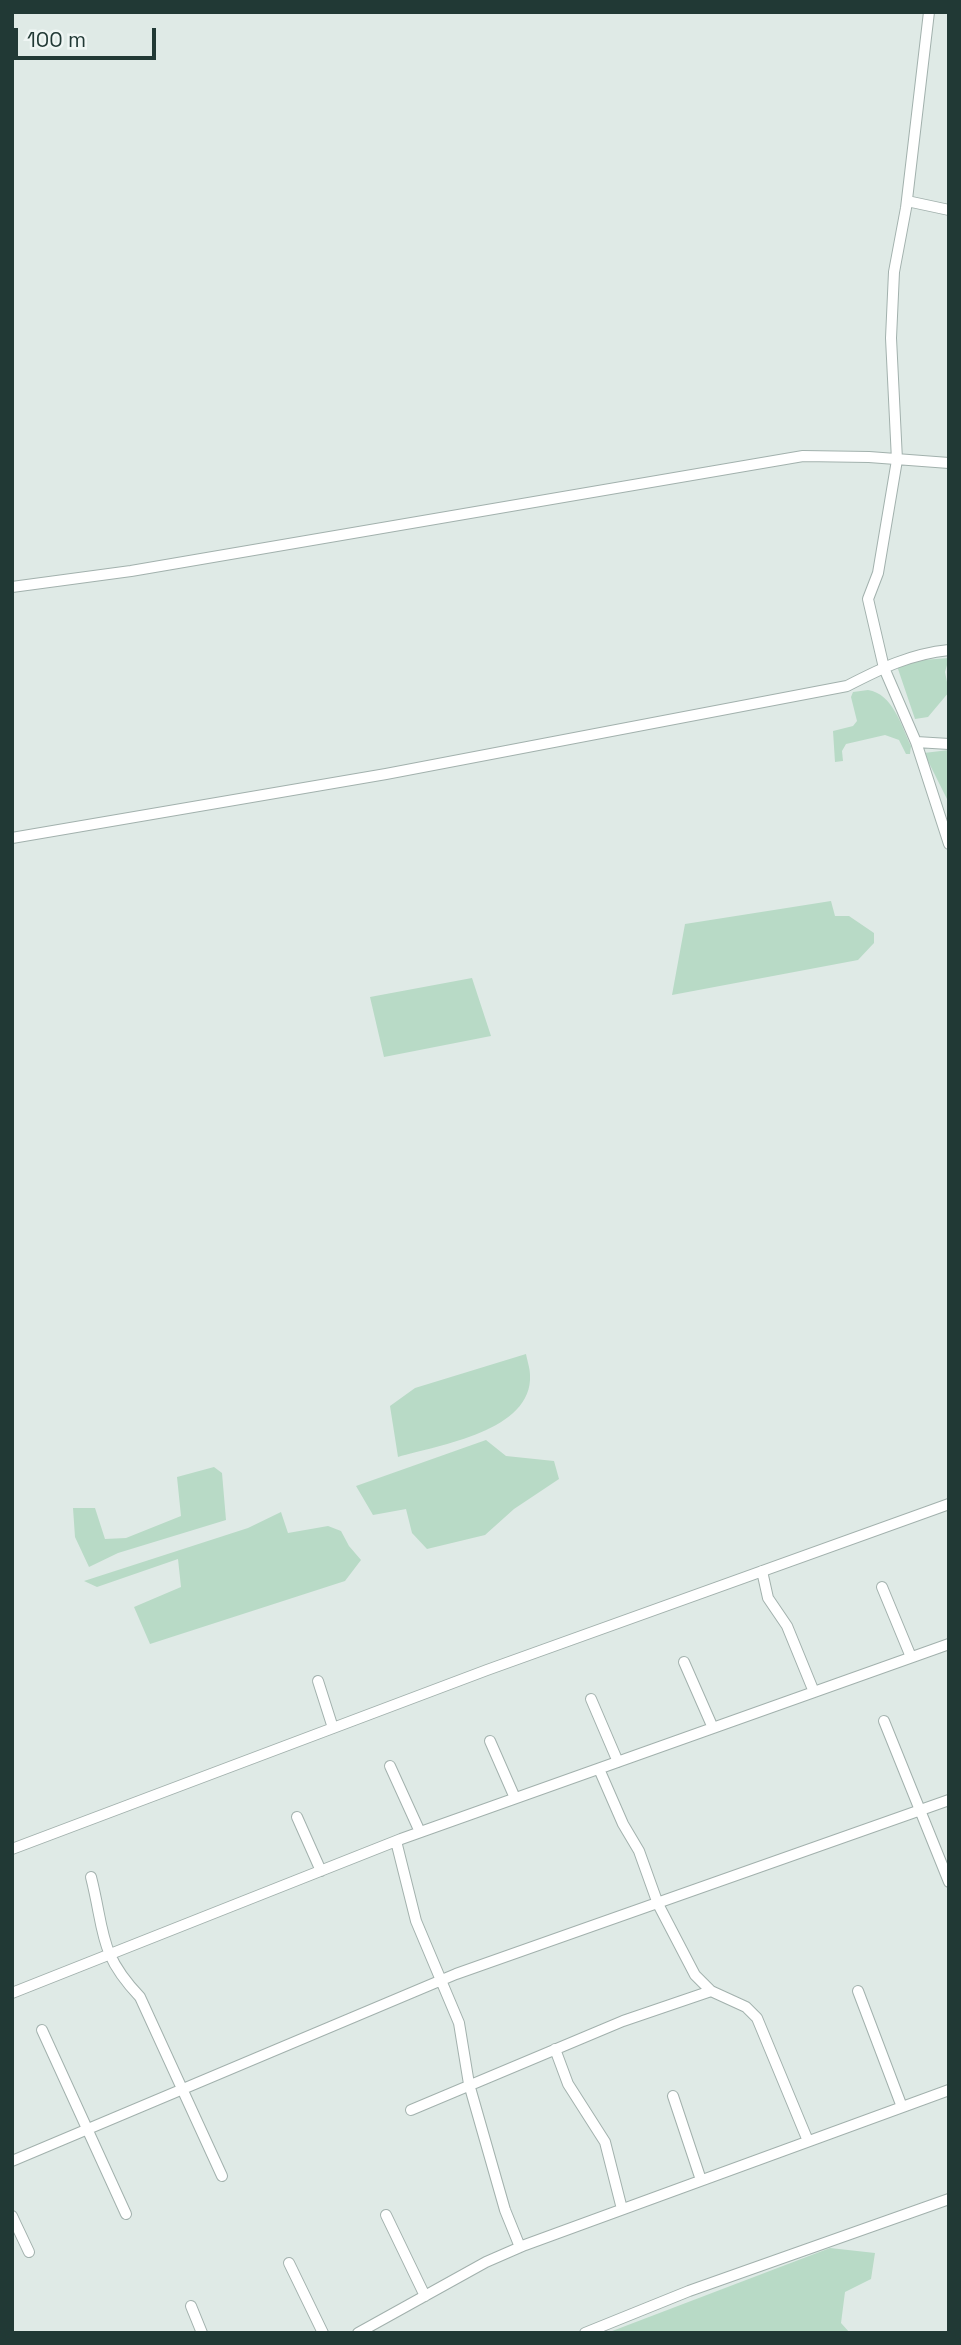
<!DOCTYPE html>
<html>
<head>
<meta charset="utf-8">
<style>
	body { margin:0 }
	#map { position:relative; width:961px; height:2345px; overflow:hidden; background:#dfeae6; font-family:"Space Grotesk",sans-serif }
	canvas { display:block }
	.frame { position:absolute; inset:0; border:14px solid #213935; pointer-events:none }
	.scale { position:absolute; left:14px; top:28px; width:142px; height:32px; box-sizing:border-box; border:4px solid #213935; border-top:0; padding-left:9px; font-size:21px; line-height:24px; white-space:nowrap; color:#213935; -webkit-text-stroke:5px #eff6f4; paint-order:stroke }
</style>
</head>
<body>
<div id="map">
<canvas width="961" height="2345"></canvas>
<div class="frame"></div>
<div class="scale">100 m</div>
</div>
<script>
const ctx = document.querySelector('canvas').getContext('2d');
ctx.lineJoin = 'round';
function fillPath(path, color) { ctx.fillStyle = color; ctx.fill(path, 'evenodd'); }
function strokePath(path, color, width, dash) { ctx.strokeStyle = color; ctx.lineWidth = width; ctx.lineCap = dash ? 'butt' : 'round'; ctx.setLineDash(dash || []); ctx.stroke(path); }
fillPath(new Path2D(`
	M949 658 945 672 949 692 928 717 915 719 897 666 910 661Z
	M868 690C893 694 901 725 911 746L910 754H906L899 740 885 735 846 744 842 751 843 761 835 762 833 731 853 726 857 721 851 697 853 692Z
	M949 750V803L924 753Z
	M831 901 835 916H849L874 933V943L858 960 672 995 685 924Z
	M472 978 491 1036 384 1057 370 997Z
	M526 1354C527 1360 530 1368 530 1375 533 1431 439 1445 398 1457L390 1406 415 1388Z
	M486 1440 506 1456 554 1461 559 1479 514 1509 485 1535 427 1549 412 1533 406 1509 373 1515 356 1486Z
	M214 1467 222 1473 226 1520 118 1553 89 1567 75 1537 73 1508H95L105 1539 126 1538 181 1516 177 1477Z
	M281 1512 288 1533 328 1526 341 1531 349 1546 361 1560 345 1581 150 1644 134 1607 181 1587 178 1559 97 1587 84 1581 248 1528Z
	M830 2248 875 2253 871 2279 845 2292 841 2323 850 2333H607Z`), '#b8dac6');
const minor = new Path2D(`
	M929 12 906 208 894 272 891 338 897 460 878 573 868 599 884 668 916 742 949 844
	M907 201 949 210
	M12 587 131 571 803 456 869 457 949 463
	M916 742 949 744
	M12 838 386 774 847 686C882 668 910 654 949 650
	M762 1571 768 1598 787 1626 814 1692
	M882 1587 911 1657
	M684 1662 713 1728
	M318 1681 333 1728
	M591 1699 618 1762
	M884 1721 949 1882
	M490 1741 515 1798
	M390 1766 420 1832
	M599 1769 623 1824 639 1851 658 1904 695 1975 711 1991 746 2007 757 2018 808 2141
	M297 1817 321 1871
	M396 1841 416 1921 459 2023 469 2084 505 2210 520 2247
	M12 1849 487 1670 949 1504
	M91 1877C105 1932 98 1953 140 1997L222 2176
	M858 1991 902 2107
	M12 1993 401 1839 949 1644
	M42 2030 126 2214
	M555 2049 568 2084 605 2142 622 2209
	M673 2096 701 2180
	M411 2110 623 2021 711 1991
	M12 2161 456 1974 949 1800
	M386 2215 425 2296
	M12 2216 29 2252
	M289 2263 323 2333
	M191 2306 202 2333
	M358 2333 486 2262 525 2245 949 2090
	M585 2333 689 2291 949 2199`);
strokePath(minor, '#a2b1ad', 12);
strokePath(minor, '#fff', 10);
</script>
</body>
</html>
